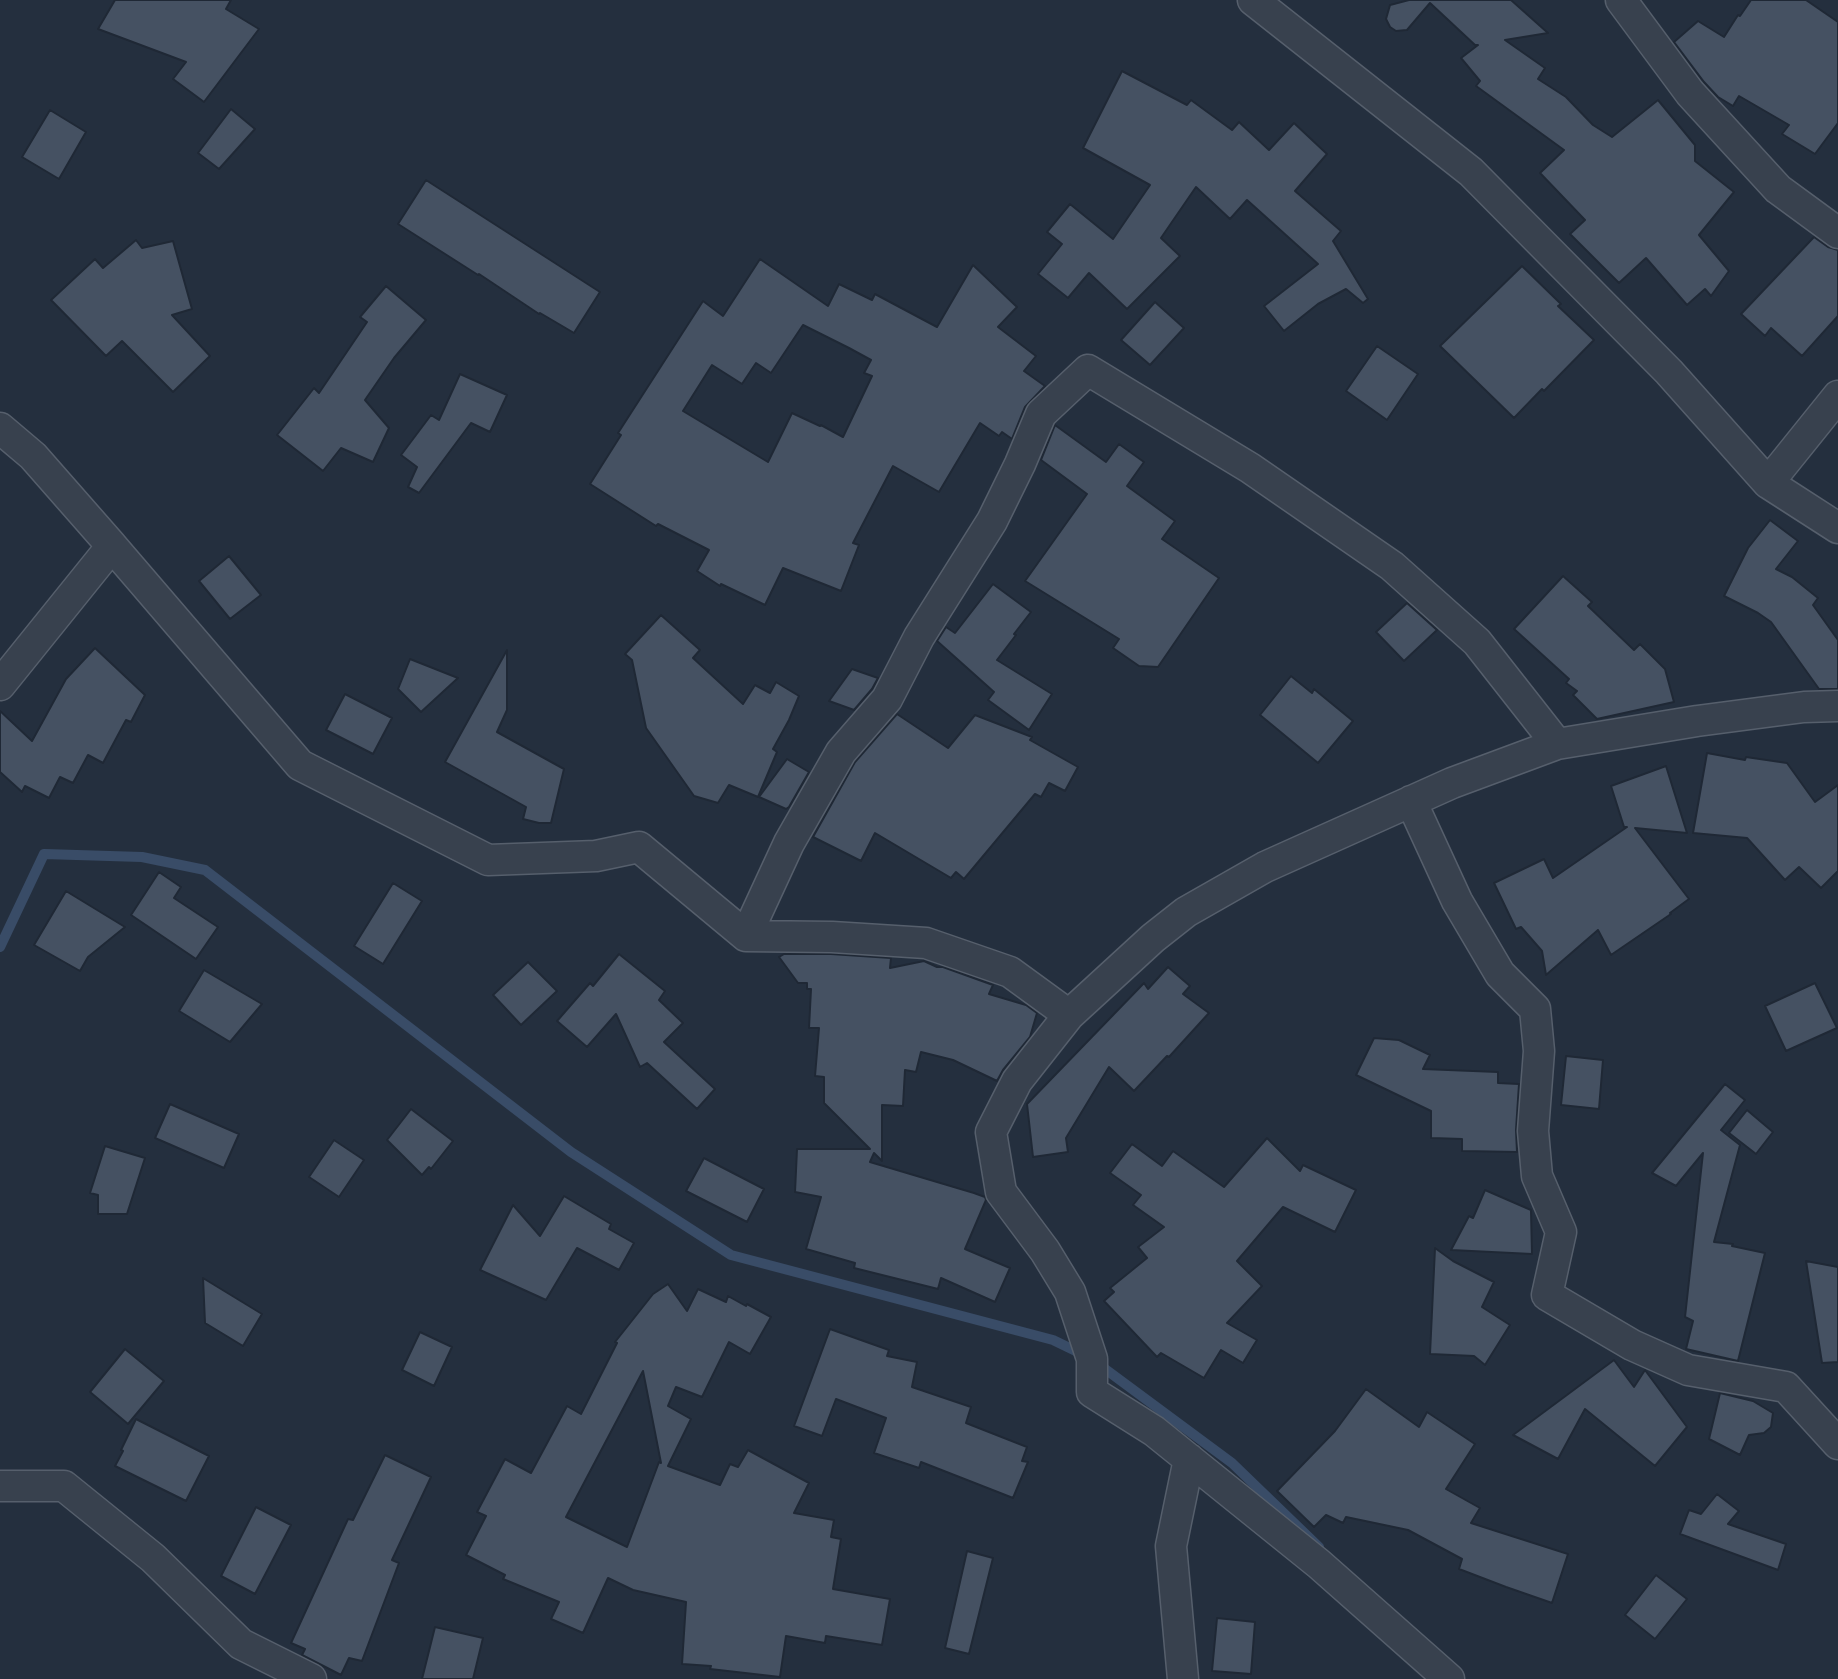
<!DOCTYPE html>
<html>
<head>
<meta charset="utf-8">
<style>
	body { margin:0 }
	canvas { display:block; background:#242f3e }
</style>
</head>
<body>
<canvas width="1838" height="1679"></canvas>
<script>
const ctx = document.querySelector('canvas').getContext('2d');
ctx.lineJoin = 'round';
function strokePath(path, color, width, dash) { ctx.strokeStyle = color; ctx.lineWidth = width; ctx.lineCap = dash ? 'butt' : 'round'; ctx.setLineDash(dash || []); ctx.stroke(path); }
function fillPath(path, color) { ctx.fillStyle = color; ctx.fill(path, 'evenodd'); }
strokePath(new Path2D(`
	M0 947 44 854 142 857 205 870 571 1152 731 1255 1053 1340 1084 1355
	M1097 1363 1232 1463 1319 1547`), '#394c67', 10);
const building = new Path2D(`
	M115 0H231L226 9 259 29 204 102 173 79 186 62 98 29Z
	M1409 0H1511L1548 33 1505 40 1545 68 1538 79 1566 97 1593 125 1612 137 1658 100 1695 145V161L1734 192 1699 235 1729 271 1711 296 1705 289 1687 305 1646 258 1619 283 1570 234 1585 220 1540 173 1564 150 1476 86 1480 81 1461 58 1478 45H1475L1430 3 1407 30 1396 31 1390 27 1386 19 1390 5Z
	M1751 0H1806L1838 22V123L1815 154 1782 134 1789 125 1739 96 1733 106 1718 97 1704 82 1674 42 1698 21 1724 37 1738 15 1740 16Z
	M1122 71 1187 105 1191 100 1232 130 1239 122 1269 150 1294 123 1327 154 1295 191 1341 231 1333 241 1368 299 1363 303 1346 289 1318 304 1284 331 1264 306 1318 264 1247 200 1230 219 1196 187 1161 238 1180 256 1127 309 1089 273 1068 298 1038 274 1062 244 1047 232 1070 204 1113 239 1150 185 1083 148Z
	M231 109 255 129 219 169 198 153Z
	M50 110 86 132 59 179 22 157Z
	M426 180 600 292 574 333 540 313 539 314 479 274 478 275 398 224Z
	M1814 237 1828 247 1838 250V316L1802 356 1771 328 1765 336 1741 314Z
	M136 240 142 248 173 241 192 309 172 315 210 356 173 392 122 341 106 356 51 300 95 259 103 268Z
	M760 259 828 306 839 284 872 300 875 294 937 327 973 265 1017 307 998 327 1036 356 1024 371 1045 386 1025 407 1012 439 1002 432 999 436 980 423 939 492 893 466 853 543 859 545 841 591 783 568 765 605 721 584 720 586 697 571 709 550 658 524 656 526 590 484 621 435 618 433 703 301 723 316ZM803 325 849 348 871 360 864 373 872 376 843 437 821 425 820 426 792 413 768 462 683 411 712 365 742 384 756 363 771 373Z
	M1522 266 1561 304 1558 306 1594 340 1544 391 1542 389 1514 418 1440 346Z
	M386 286 426 320 394 358 365 400 389 428 373 462 341 448 323 471 277 435 314 388 319 393 367 322 360 317Z
	M1155 302 1184 328 1150 365 1121 340Z
	M1377 346 1418 374 1387 420 1346 391Z
	M460 374 507 395 490 432 471 423 419 493 408 487 417 467 401 455 431 415 439 420Z
	M1055 425 1106 462 1119 444 1144 462 1127 486 1175 521 1162 539 1219 578 1158 667 1139 666 1113 648 1119 639 1025 581 1087 494 1041 460Z
	M1770 520 1798 541 1776 569 1792 577 1818 598 1813 605 1838 640V689H1819L1771 622 1758 613 1724 596 1748 548Z
	M229 556 261 595 230 619 199 581Z
	M1563 576 1592 602 1588 606 1634 650 1640 644 1665 669 1674 702 1597 719 1573 695 1577 691 1566 683 1569 679 1514 629Z
	M993 584 1031 612 1014 634 1016 635 997 660 1052 694 1029 730 988 700 994 692 937 641 946 627 955 633Z
	M1407 603 1437 630 1404 661 1376 632Z
	M661 615 700 650 693 658 743 704 755 685 770 693 776 682 799 696 789 720 773 749 777 752 758 797 729 785 718 803 694 796 646 728 632 660 625 654Z
	M95 648 145 695 131 722 126 720 103 763 88 755 73 783 60 777 49 798 25 786 22 792 0 772V711L32 741 66 679Z
	M507 650V710L497 732 564 769 551 823H539L523 819 526 807 445 762Z
	M410 659 458 678 421 712 398 689Z
	M852 669 878 678 872 689 854 710 829 701Z
	M1291 676 1312 693 1314 689 1353 721 1318 763 1260 715Z
	M345 694 392 718 373 754 326 730Z
	M897 714 948 748 975 715 1032 737 1030 740 1078 767 1065 791 1049 783 1041 797 1035 794 964 879 956 872 951 878 875 833 861 861 813 837 855 762Z
	M1707 753 1745 760 1746 757 1787 763 1815 802 1838 785V871L1821 888 1799 867 1785 880 1747 838 1693 833Z
	M787 759 809 772 789 807 786 809 759 797Z
	M1666 766 1687 833 1635 828 1689 899 1670 913 1671 914 1611 955 1598 930 1546 975 1542 951 1521 927 1516 929 1494 883 1544 859 1553 878 1627 827H1624L1611 786Z
	M159 872 181 887 174 898 218 927 196 959 131 915Z
	M393 883 422 901 383 964 354 946Z
	M66 891 125 927 88 957 80 971 34 945Z
	M619 954 665 991 659 1000 683 1023 664 1042 715 1089 697 1109 647 1063 640 1067 616 1014 587 1047 557 1021 590 983 593 986Z
	M784 954H831L891 958 890 968 924 961 937 967H943L993 985 989 994 1026 1005 1037 1013 1030 1037 1003 1070 997 1081 953 1060 921 1052 916 1072 905 1070 903 1106 882 1105V1161L874 1153 870 1162 974 1193 985 1197 986 1200 965 1249 1010 1268 995 1302 941 1278 938 1289 854 1268 855 1263 806 1249 821 1197 795 1192 797 1149H870L824 1103V1077L815 1076 819 1028H809L811 989H807V983H798L779 957Z
	M528 962 557 991 521 1025 493 995Z
	M1168 967 1190 986 1183 994 1209 1013 1169 1057 1167 1056 1134 1091 1109 1067 1066 1138 1068 1152 1033 1157 1027 1104 1144 983 1148 989Z
	M204 970 262 1004 230 1042 179 1011Z
	M1815 983 1837 1028 1786 1051 1765 1006Z
	M1374 1038 1399 1040 1430 1055 1423 1069 1498 1072V1083L1519 1084 1516 1130 1517 1152 1462 1151V1139L1431 1138V1111L1356 1075Z
	M1566 1056 1603 1060 1599 1109 1561 1105Z
	M1725 1084 1745 1100 1721 1130 1740 1145 1714 1242 1733 1244 1732 1246 1765 1253 1738 1361 1686 1349 1693 1321 1685 1317 1703 1153 1676 1186 1652 1173Z
	M170 1104 239 1134 224 1168 155 1138Z
	M411 1109 453 1141 431 1169 429 1167 422 1175 387 1140Z
	M1747 1110 1773 1132 1756 1154 1729 1133Z
	M1267 1138 1300 1171 1303 1165 1356 1190 1335 1232 1283 1207 1237 1261 1262 1286 1227 1323 1257 1340 1243 1363 1221 1350 1204 1378 1161 1353 1157 1357 1104 1301 1114 1292 1110 1288 1147 1258 1138 1247 1164 1227 1133 1205 1141 1195 1110 1173 1132 1144 1162 1166 1173 1151 1224 1187Z
	M334 1140 364 1160 339 1197 309 1177Z
	M105 1146 145 1158 127 1214H98V1195L90 1193Z
	M704 1158 764 1189 747 1222 686 1191Z
	M1485 1190 1531 1210 1532 1254 1451 1250 1469 1216 1473 1218Z
	M564 1196 611 1224 609 1229 634 1243 619 1270 577 1248 546 1300 480 1270 513 1205 540 1236Z
	M1435 1248 1453 1261 1494 1282 1482 1307 1510 1325 1485 1365 1474 1356 1430 1354Z
	M1806 1261 1838 1267V1362L1822 1363Z
	M203 1278 262 1314 243 1346 205 1323Z
	M668 1284 687 1311 698 1289 726 1302 728 1296 746 1306 747 1304 771 1317 750 1354 729 1342 702 1397 676 1387 668 1406 691 1419 668 1466 720 1485 730 1464 738 1467 748 1450 809 1483 794 1513 834 1520 831 1537 841 1539 833 1589 890 1599 882 1645 826 1636 825 1643 786 1636 780 1677 710 1669 711 1666 682 1664 686 1602 633 1590 608 1578 583 1633 551 1619 559 1602 503 1579 505 1575 466 1555 486 1516 477 1512 505 1459 531 1473 567 1406 581 1414 617 1343 615 1342 653 1294ZM643 1371 661 1463 659 1462 627 1547 566 1517Z
	M830 1329 889 1350 887 1356 917 1362 912 1387 971 1407 966 1423 1027 1447 1022 1461 1028 1462 1013 1498 921 1462 919 1468 874 1453 886 1418 836 1399 822 1436 794 1426Z
	M420 1332 452 1347 434 1386 402 1370Z
	M125 1349 164 1381 128 1424 90 1392Z
	M1614 1360 1634 1387 1645 1370 1687 1427 1655 1466 1585 1409 1558 1459 1513 1435Z
	M1366 1389 1419 1427 1427 1412 1475 1444 1446 1489 1480 1508 1471 1523 1568 1554 1552 1603 1506 1587 1459 1569 1462 1559 1408 1530 1346 1517 1343 1523 1326 1515 1314 1527 1277 1491 1335 1431Z
	M1720 1393 1753 1401 1773 1413 1771 1427 1764 1433 1749 1435 1740 1455 1709 1439Z
	M136 1419 209 1456 186 1501 115 1466 123 1451 121 1450Z
	M385 1455 431 1477 392 1560 399 1563 362 1661 349 1658 341 1675 302 1655 305 1649 291 1643 348 1519 353 1520Z
	M1717 1494 1739 1511 1728 1524 1786 1544 1778 1570 1680 1534 1689 1510 1701 1514Z
	M256 1507 291 1525 255 1594 221 1576Z
	M967 1551 993 1558 969 1654 945 1648Z
	M1656 1575 1687 1599 1655 1639 1625 1615Z
	M1217 1618 1255 1622 1251 1674 1212 1671Z
	M435 1627 483 1638 473 1679H422Z`);
fillPath(building, '#455162');
strokePath(building, '#1f2835', 2);
const street = new Path2D(`
	M1253 0 1471 172 1669 372 1768 483 1838 528
	M1621 0 1690 93 1778 189 1838 233
	M0 428 33 456 112 546
	M1768 483 1838 396
	M0 685 112 546 300 765 488 860 596 856 639 847 746 936 832 937 926 943 1010 972 1069 1015
	M1411 801 1457 901 1500 974 1535 1009 1539 1051 1533 1131 1537 1176 1561 1232 1547 1295 1632 1345 1688 1370 1786 1387 1838 1444
	M746 936 789 843 841 752 887 699 919 637 992 521 1020 464 1041 414 1088 370 1250 468 1392 566 1477 642 1557 744
	M0 1486H64L153 1558 241 1644 311 1679
	M1183 1679 1171 1546 1189 1459
	M1449 1679 1319 1564 1154 1431 1092 1392V1359L1070 1292 1045 1251 1001 1192 991 1132 1017 1081 1069 1015 1153 938 1186 912 1265 867 1452 783 1557 744 1697 721 1804 707 1838 706`);
strokePath(street, '#565f6c', 33);
strokePath(street, '#38414e', 30);
</script>
</body>
</html>
